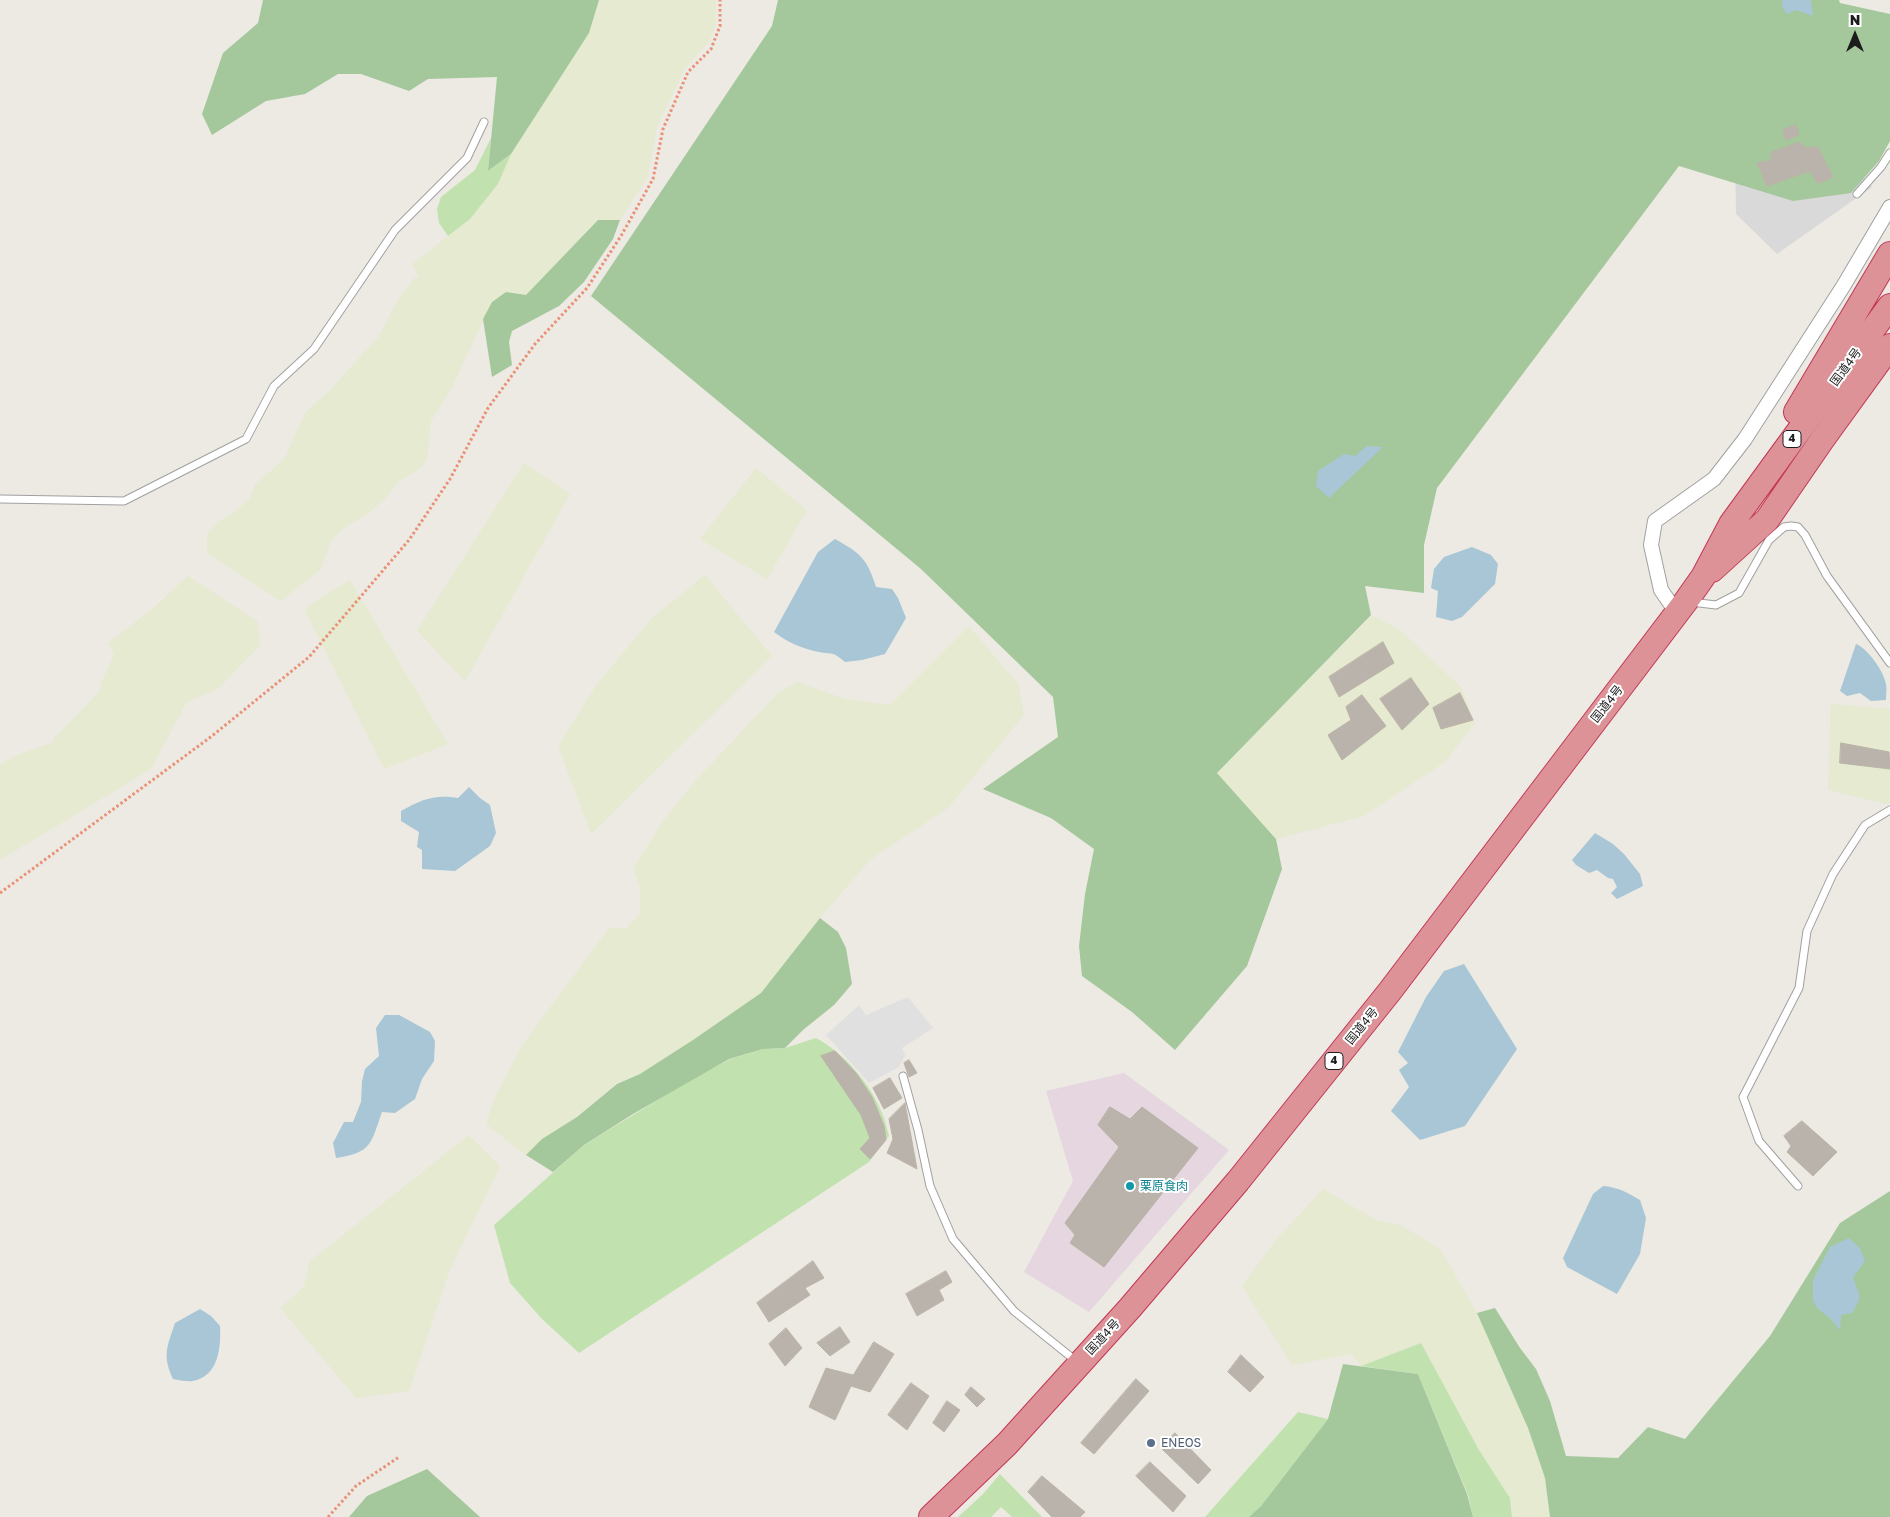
<!DOCTYPE html>
<html>
<head>
<meta charset="utf-8">
<style>
	body { margin:0 }
	#map { position:relative; width:1890px; height:1517px; overflow:hidden; background:#eceae3; font-family:"Golos Text",sans-serif }
	canvas { display:block }
	.north { position:absolute; left:1830px; top:10px; width:50px; height:50px; -webkit-text-stroke:4px #fff; paint-order:stroke; rotate:0deg; font-size:14px; font-weight:700; line-height:20px; text-align:center; color:#1c1c1c }
	.north::after { content:''; display:block; margin:auto; width:18px; height:22px; background:#1c1c1c; clip-path:polygon(50% 0,100% 100%,50% 72%,0 100%) }
</style>
</head>
<body>
<div id="map">
<canvas width="1890" height="1517"></canvas>
<div class="north">N</div>
</div>
<script>
const ctx = document.querySelector('canvas').getContext('2d');
ctx.lineJoin = 'round';
function fillPath(path, color) { ctx.fillStyle = color; ctx.fill(path, 'evenodd'); }
function strokePath(path, color, width, dash) { ctx.strokeStyle = color; ctx.lineWidth = width; ctx.lineCap = dash ? 'butt' : 'round'; ctx.setLineDash(dash || []); ctx.stroke(path); }
function drawText(font, color, halo, rows, align = 'center') {
  ctx.font = font + ' "Golos Text","Noto Sans JP",sans-serif'; ctx.lineWidth = 4; ctx.setLineDash([]); ctx.textBaseline = 'middle'; ctx.strokeStyle = halo; ctx.fillStyle = color; for (const [text, x, y, turn = 0] of rows) {
    ctx.save(); ctx.translate(x, y); ctx.rotate((+turn || 0) * Math.PI / 180); ctx.textAlign = isNaN(turn) ? turn : align; if (halo) ctx.strokeText(text, 0, 0); ctx.fillText(text, 0, 0); ctx.restore();
  }
}
fillPath(new Path2D(`
	M1807 115 1872 187 1777 254 1736 214 1735 135Z`), '#dad9d9');
fillPath(new Path2D(`
	M1124 1073 1229 1150 1089 1312 1024 1272 1073 1181 1046 1091Z`), '#e5d6e0');
fillPath(new Path2D(`
	M599 0H716V24L709 42 685 68 657 127 648 177 620 220H598L526 295 506 292 492 302 453 385 431 421 427 458 422 467 399 481 385 499 367 514 348 525 332 539 321 569 281 601 207 553V533L218 522 237 510 250 498 255 485 285 458 305 413 331 389 379 336 396 303 414 278 419 277 412 264 470 219 498 184 511 154 589 33Z
	M524 463 570 494 465 681 417 631Z
	M756 468 807 510 767 579 700 539Z
	M705 575 772 656 591 834 558 746 597 684 652 618Z
	M188 576 258 622 260 645 219 688 186 703 151 769 0 860V765L14 756 52 743 54 738 99 692 101 683 114 655 108 643 151 610Z
	M350 580 448 744 384 769 305 611 308 606Z
	M1372 615 1401 631 1462 688 1475 723 1445 762 1364 816 1276 839 1217 773Z
	M969 626 1018 684 1024 715 948 808 871 859 820 918 761 993 693 1040 640 1074 617 1083 577 1117 542 1139 526 1155 486 1124 495 1097 523 1044 609 928H627L640 913V887L633 869 663 821 696 780 778 693 798 682 845 699 890 705Z
	M1831 704 1890 709V802L1886 804 1828 790Z
	M469 1135 500 1166 449 1272 409 1391 356 1398 280 1308 304 1287 309 1262Z
	M1323 1189 1376 1220 1401 1225 1441 1250 1477 1313 1528 1428 1545 1478 1550 1517H1513L1510 1498 1479 1450 1421 1343 1361 1366 1352 1354 1292 1365 1242 1286 1276 1240Z`), '#e5ead0');
fillPath(new Path2D(`
	M491 138 488 171 511 154 498 184 470 219 448 236 439 223 437 209 441 197 475 170Z
	M816 1038C844 1053 870 1083 882 1113 885 1120 887 1129 889 1136L869 1162 579 1353 542 1319 510 1283 494 1225 584 1145 692 1079 730 1059 763 1049 785 1048Z
	M1421 1343 1479 1450 1510 1498 1512 1517H1473L1468 1495 1418 1374 1361 1366Z
	M1298 1412 1328 1419 1261 1506 1249 1517H1205Z
	M1000 1474 1042 1517H1012L1001 1507 991 1517H958L983 1494Z`), '#c1e2ae');
fillPath(new Path2D(`
	M263 0H599L589 33 511 154 488 171 497 77 428 79 409 91 361 74H338L305 94 266 101 212 135 202 114 223 53 258 23Z
	M778 0H1839L1840 3 1890 14V141L1879 161 1851 193 1793 201 1679 166 1437 488 1424 545V593L1365 586 1371 615 1217 773 1276 839 1282 869 1247 966 1175 1050 1132 1012 1082 976 1079 946 1085 894 1094 849 1051 818 983 789 1058 737 1053 697 921 569 591 296 772 26Z
	M598 220H620L613 239 584 282 559 306 512 331 509 342 512 365 492 377 483 319 492 302 506 292 526 295Z
	M820 918 838 932 846 948 852 984 834 1005 803 1030 785 1048 763 1049 729 1059 633 1114 584 1145 553 1172 526 1155 542 1139 577 1117 617 1084 640 1074 693 1040 761 993Z
	M1890 1191V1517H1550L1545 1478 1528 1428 1477 1313 1495 1308 1520 1348 1536 1369 1550 1401 1566 1456 1618 1458 1648 1427 1685 1439 1770 1336 1840 1223Z
	M1343 1364 1418 1374 1467 1494 1473 1517H1249L1261 1506 1328 1419Z
	M427 1469 480 1517H349L367 1496Z`), '#a4c89c');
fillPath(new Path2D(`
	M908 997 933 1028 902 1048 905 1055 899 1067 869 1083 826 1035 859 1005 866 1015Z`), '#e0e0e0');
fillPath(new Path2D(`
	M1782 0H1811L1813 16 1796 10 1787 14 1782 6Z
	M1367 446 1383 447 1329 498 1316 486 1318 471 1344 454 1355 456Z
	M835 539C860 553 867 558 876 587L892 589 898 598 906 618 885 654 862 660 845 662C832 651 834 655 819 652 803 649 787 642 774 632L818 552Z
	M1472 547 1491 555 1498 564 1495 584 1462 617 1452 621 1436 617 1438 591 1431 588 1434 569 1444 557Z
	M1856 644C1868 649 1883 670 1886 684 1887 689 1886 695 1886 700L1871 701 1860 693 1847 696 1840 691Z
	M469 787 480 798 490 805 496 833 490 846 455 871 422 869V850L417 847 419 832 401 821V811C421 800 434 794 458 798Z
	M1595 833 1613 844 1624 854 1640 874 1643 886 1617 899 1611 893 1617 887 1613 879 1608 878 1597 870 1589 873 1576 865 1572 860Z
	M1464 964 1517 1049 1465 1126 1420 1140 1391 1111 1409 1087 1399 1070 1408 1063 1398 1052 1426 997 1444 971Z
	M385 1015H399L430 1032 435 1041 434 1061 422 1079 415 1099 395 1113 382 1112C371 1143 372 1153 336 1158L333 1143 344 1122H353L361 1102 362 1081 365 1069 379 1056 376 1028Z
	M1603 1186C1618 1187 1628 1193 1640 1200L1646 1218 1640 1254 1617 1294 1567 1267 1563 1258 1593 1194Z
	M1849 1238 1860 1248 1865 1261 1853 1278C1860 1295 1863 1297 1852 1313L1841 1315 1840 1330 1830 1318 1818 1309 1813 1301V1280L1830 1247Z
	M200 1309 211 1316 220 1326C221 1347 219 1376 193 1381 187 1382 179 1380 173 1379 162 1355 167 1347 175 1323Z`), '#a8c6d6');
const building = new Path2D(`
	M1796 125 1799 135 1786 140 1783 130Z
	M1800 142 1805 148 1818 147 1833 177 1818 184 1810 171 1767 186 1757 163 1772 160 1770 153Z
	M1383 642 1394 663 1339 697 1329 677Z
	M1411 678 1429 704 1402 730 1380 699Z
	M1460 693 1473 720 1441 729 1433 708Z
	M1362 695 1386 726 1342 760 1328 735 1351 720 1346 707Z
	M1841 743 1889 752 1890 769 1840 763Z
	M835 1051 856 1073 872 1097 884 1126 886 1140 870 1159 860 1149 870 1138 861 1115 821 1056Z
	M909 1060 917 1073 909 1077 904 1063Z
	M890 1078 902 1098 884 1109 873 1088Z
	M905 1103 917 1169 887 1153 893 1139 889 1119Z
	M1110 1107 1130 1119 1142 1107 1198 1148 1104 1267 1070 1243 1075 1235 1065 1223 1119 1147 1098 1125Z
	M1802 1121 1837 1152 1813 1176 1787 1152 1791 1146 1784 1136Z
	M813 1261 824 1278 805 1288 810 1295 769 1322 757 1303Z
	M946 1271 952 1282 939 1290 944 1300 917 1316 906 1294Z
	M840 1327 850 1342 830 1356 817 1343Z
	M786 1328 802 1348 785 1366 769 1344Z
	M874 1342 894 1354 870 1392 851 1386 835 1420 809 1407 826 1368 853 1375Z
	M1241 1355 1264 1377 1250 1392 1228 1372Z
	M1136 1379 1149 1391 1094 1454 1081 1443Z
	M911 1383 929 1396 907 1430 888 1415Z
	M971 1387 985 1399 977 1407 965 1395Z
	M947 1401 960 1410 944 1432 933 1423Z
	M1175 1433 1211 1470 1198 1484 1161 1448Z
	M1150 1462 1186 1496 1173 1512 1136 1476Z
	M1042 1476 1085 1512 1080 1517H1052L1028 1492Z`);
fillPath(building, '#b9b3ac');
strokePath(building, '#bcb3a7', 1);
const lane = new Path2D(`
	M1857 194 1881 167 1890 153
	M0 499 124 501 246 439 274 386 314 349 395 230 467 158 484 122
	M1691 602 1716 605 1739 593 1769 540 1784 527 1791 526 1798 527 1805 535 1827 576 1890 663
	M903 1076 918 1130 930 1186 953 1239 1014 1311 1076 1361
	M1798 1186 1759 1141 1743 1097 1799 988 1807 931 1833 874 1865 825 1890 810`);
const street = new Path2D(`
	M1677 613 1661 590 1651 545 1655 521 1714 479 1745 439 1844 285 1890 207`);
const highway = new Path2D(`
	M1796 412 1890 254
	M1712 570 1767 520 1822 440 1890 346
	M931 1517 1007 1444 1130 1308 1238 1181 1390 991 1686 601 1703 577 1731 524 1890 306`);
strokePath(lane, '#a0a0a0', 9);
strokePath(street, '#a0a0a0', 16);
strokePath(highway, '#c43656', 26);
strokePath(new Path2D(`
	M0 893 212 736 309 657 409 540 450 479 488 408 535 344 587 288 621 236 653 179 663 129 688 72 711 49 720 26V0
	M328 1517 356 1486 399 1457`), '#ea9076', 3, [2.5, 2.5]);
strokePath(lane, '#fff', 7);
strokePath(street, '#fff', 14);
strokePath(highway, '#dc9297', 24);
for (const [x, y, r, color] of [
	[1130,1186,5,"#0f9aa8"],
	[1151,1443,5,"#5c6f8a"]
]) { const dot = new Path2D(); dot.arc(x, y, r, 0, 2 * Math.PI); ctx.fillStyle = color; ctx.fill(dot); strokePath(dot, '#fff', 2); }
for (const [x, y, w] of [
	[1792,439,18],
	[1334,1061,18]
]) { const box = new Path2D(); box.roundRect(x - w / 2, y - 8.5, w, 17, 4); ctx.fillStyle = '#fff'; ctx.fill(box); strokePath(box, '#1c1c1c', 1); }
drawText('bold 11px', '#1c1c1c', null, [
	["4",1792,439],
	["4",1334,1061]
]);
drawText('12px', '#1c1c1c', '#fff', [
	["国道4号",1846,367,-54],
	["国道4号",1607,704,-52],
	["国道4号",1362,1026,-51],
	["国道4号",1103,1337,-47]
]);
drawText('12px', '#0d838f', '#fff', [
	["栗原食肉",1140,1186]
], 'left');
drawText('12px', '#4e5e75', '#fff', [
	["ENEOS",1161,1443]
], 'left');
</script>
</body>
</html>
